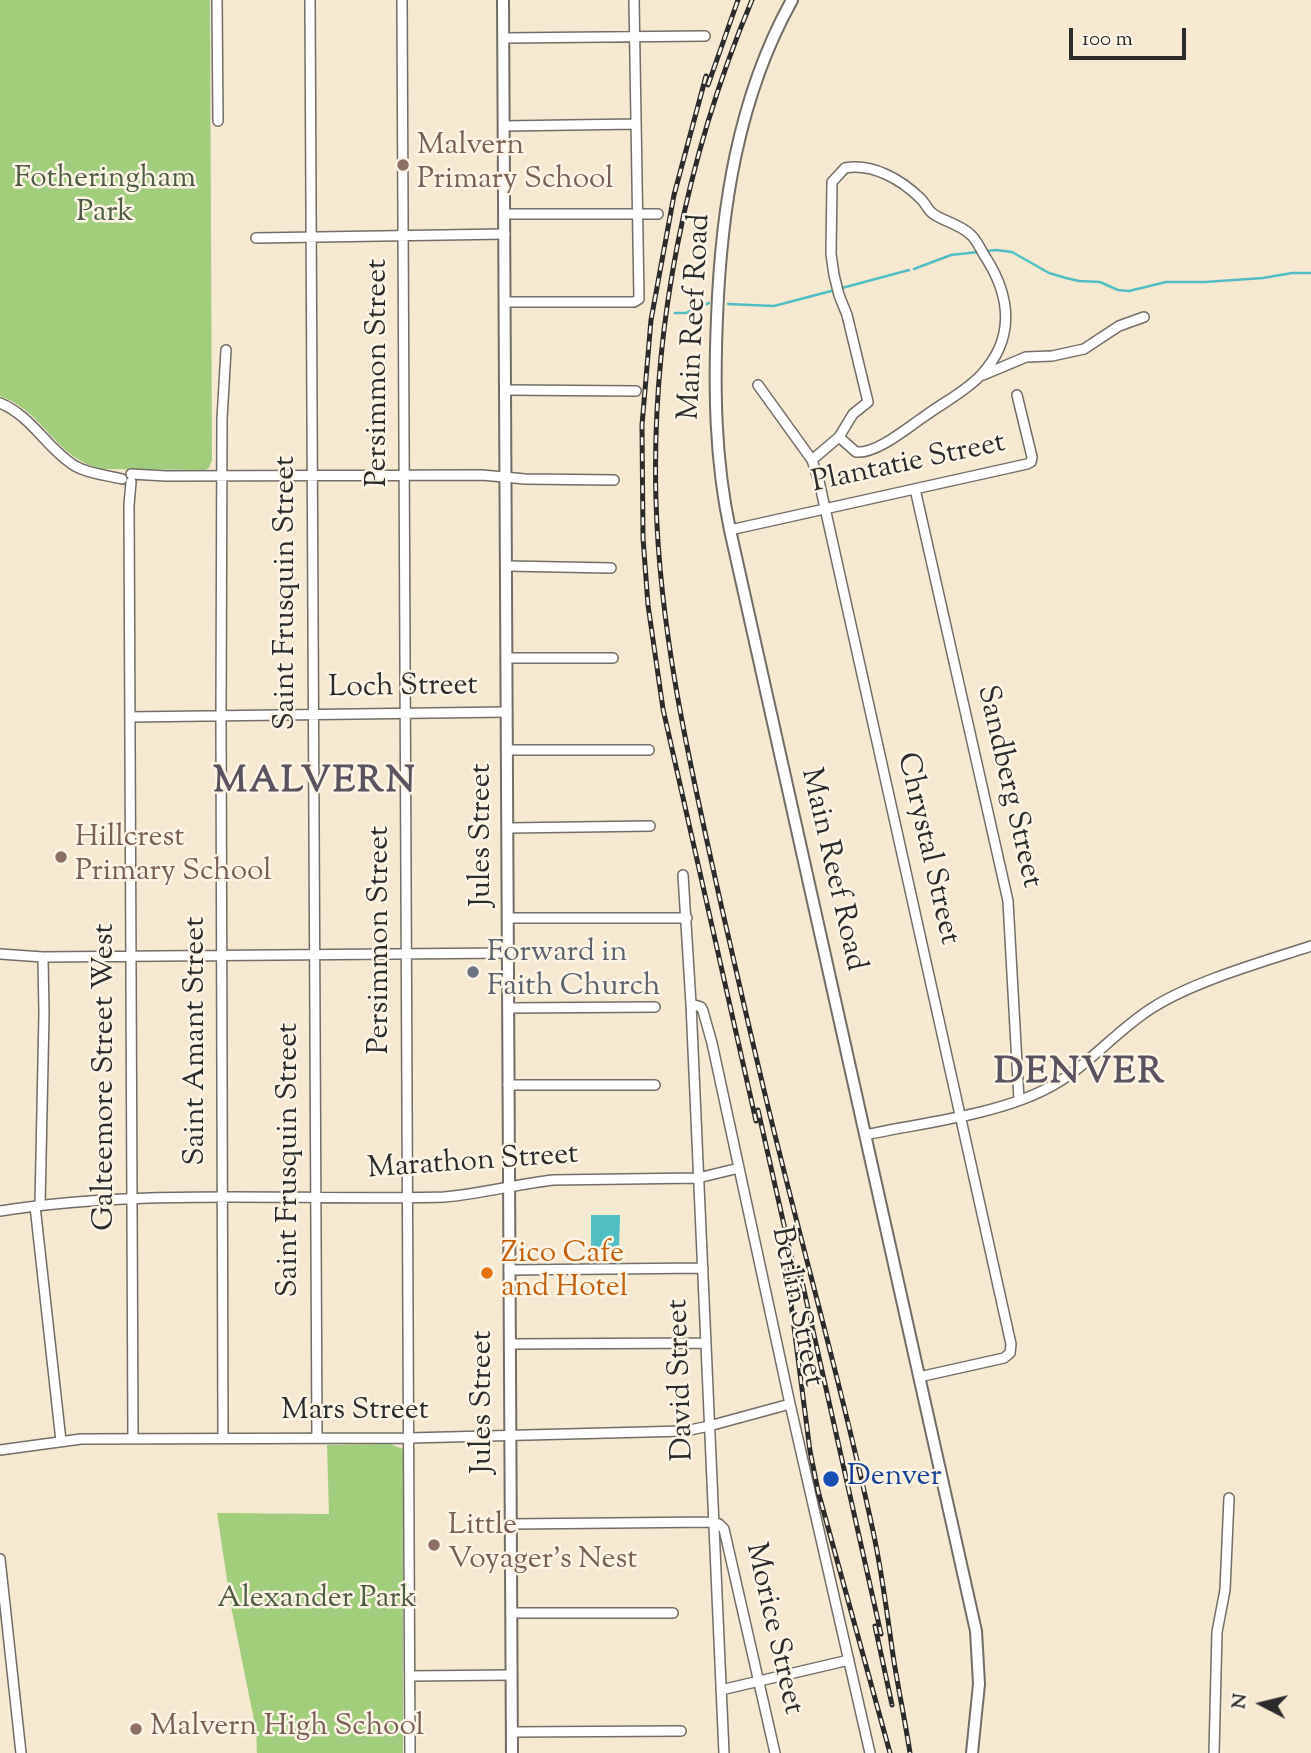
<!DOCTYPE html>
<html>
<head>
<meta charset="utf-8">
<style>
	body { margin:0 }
	#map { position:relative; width:1311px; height:1753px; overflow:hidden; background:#f7e8d0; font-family:"Sorts Mill Goudy",serif }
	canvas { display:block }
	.north { position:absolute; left:1227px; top:1669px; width:70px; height:70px; -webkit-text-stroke:5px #fcf5e5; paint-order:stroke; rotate:277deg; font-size:19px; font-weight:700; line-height:28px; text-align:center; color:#2b2b2b }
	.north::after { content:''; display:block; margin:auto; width:24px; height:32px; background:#2b2b2b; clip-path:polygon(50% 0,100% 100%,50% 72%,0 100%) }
	.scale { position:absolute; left:1069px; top:28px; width:117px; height:32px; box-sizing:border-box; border:4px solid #2b2b2b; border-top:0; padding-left:9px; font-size:21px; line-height:24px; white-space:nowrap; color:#2b2b2b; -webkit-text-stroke:5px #fcf5e5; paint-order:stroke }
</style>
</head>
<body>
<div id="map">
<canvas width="1311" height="1753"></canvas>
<div class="north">N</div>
<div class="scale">100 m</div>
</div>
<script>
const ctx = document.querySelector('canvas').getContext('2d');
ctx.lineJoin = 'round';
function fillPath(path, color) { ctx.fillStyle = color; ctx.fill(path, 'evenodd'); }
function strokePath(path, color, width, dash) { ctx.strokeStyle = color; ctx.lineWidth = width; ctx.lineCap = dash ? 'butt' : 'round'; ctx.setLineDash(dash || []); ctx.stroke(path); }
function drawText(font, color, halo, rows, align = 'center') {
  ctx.font = font + ' "Sorts Mill Goudy",serif'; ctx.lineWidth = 5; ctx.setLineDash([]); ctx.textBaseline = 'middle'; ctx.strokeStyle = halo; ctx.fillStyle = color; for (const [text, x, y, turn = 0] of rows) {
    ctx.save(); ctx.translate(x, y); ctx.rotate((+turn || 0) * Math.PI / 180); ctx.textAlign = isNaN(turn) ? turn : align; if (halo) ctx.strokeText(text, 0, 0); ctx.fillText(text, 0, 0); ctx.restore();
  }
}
fillPath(new Path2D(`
	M0 0H210L212 460 209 468 205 470 102 469C55 459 44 411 0 396Z
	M390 1444 403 1449V1753H257L256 1730 231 1606 217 1513 329 1514 327 1445Z`), '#a0ce7c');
fillPath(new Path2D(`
	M591 1215H620L619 1251H591Z`), '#50bec5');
strokePath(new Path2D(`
	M914 269 951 255 996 250 1012 252 1049 273 1066 278 1079 281 1100 282 1118 290 1129 291 1166 282H1205L1263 278 1292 273H1311
	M842 288 909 270
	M728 304 774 306 835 290
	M675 313H686L709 303`), '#50bec5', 2.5);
const minor = new Path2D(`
	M217 0 218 121
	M310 0 317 1437
	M402 0 410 1753
	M504 38 705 36
	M504 126 636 124
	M505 214H658
	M256 238 505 234
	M505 302H634L639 299 634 0
	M983 375 1026 357 1052 356 1084 349 1119 326 1144 317
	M758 385 812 460 819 481 1011 1344 1010 1353 1004 1358 919 1377
	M506 390 636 391
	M0 403C32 416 47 449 75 466 89 474 106 475 122 479
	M812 460 839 437 853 414 868 402 847 315 839 295 834 275 831 254 832 182 845 168C873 163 902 180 921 199 925 203 927 208 931 212 940 221 960 223 972 236 978 242 981 251 986 258 1011 297 1015 339 981 375 965 392 944 402 925 416 908 427 877 454 856 452L839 437
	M131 474 166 476 482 475 525 479 614 480
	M131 482 129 505 133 1438
	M915 489 1008 901 1019 1100
	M730 530 1027 464 1031 462 1032 457 1017 395
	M507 566 611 568
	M507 658H613
	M130 717 507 712
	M508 750H649
	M509 828 650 826
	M683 875 691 1004 701 1007 703 1011 712 1043 790 1404 870 1753
	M509 918H687
	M0 954 43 957 509 953
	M691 1004 724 1753
	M508 1008 655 1007
	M508 1085H655
	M865 1135C921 1123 996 1115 1046 1089 1086 1069 1114 1032 1152 1008 1194 981 1263 962 1311 946
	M40 1205 44 1014 43 957
	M35 1206 61 1441
	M0 1211C146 1188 296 1201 444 1197 481 1194 517 1184 553 1180L698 1178 739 1168
	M509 1270 703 1268
	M510 1344 706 1343
	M223 1438 221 716 222 419 226 350
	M0 1450 81 1439 409 1438 685 1431 709 1426 790 1404
	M511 1524 713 1522 719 1524 724 1529 775 1753
	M0 1559 21 1753
	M511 1613H673
	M410 1676 511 1675
	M721 1690 849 1660
	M512 1732 681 1731
	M1214 1753 1217 1632 1225 1590 1229 1498`);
const major = new Path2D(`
	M503 0 512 1753
	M792 0C738 97 721 209 717 318 714 390 715 460 730 530L976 1631 979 1684 972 1753`);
strokePath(minor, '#726d65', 12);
strokePath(major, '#726d65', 14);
strokePath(minor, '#fff', 9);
strokePath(major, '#fff', 10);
const rail = new Path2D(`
	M752 0C686 157 651 330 656 501 660 640 692 773 722 909 741 991 759 1073 780 1155 811 1280 846 1404 873 1531 882 1572 887 1614 893 1655 898 1688 905 1720 910 1753
	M706 76 674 195 651 320 642 425 643 538 648 605 663 709 756 1121
	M708 85 738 0
	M758 1110 796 1278
	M786 1265 810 1451 818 1491 890 1753
	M799 1268 881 1634
	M875 1626 892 1705`);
strokePath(rail, '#2b2b2b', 5);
strokePath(rail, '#fcf5e5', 2.5, [8]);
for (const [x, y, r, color] of [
	[403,165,7,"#8d6e63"],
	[61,857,7,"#8d6e63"],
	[473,972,7,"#6b7280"],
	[487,1273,7,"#e8710a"],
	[831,1479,9,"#1a4fb4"],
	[434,1545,7,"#8d6e63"],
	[136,1729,7,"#8d6e63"]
]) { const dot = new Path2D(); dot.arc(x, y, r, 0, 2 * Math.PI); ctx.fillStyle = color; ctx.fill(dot); strokePath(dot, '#fcf5e5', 2.5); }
drawText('30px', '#785e54', '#fcf5e5', [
	["Malvern",417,148],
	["Primary School",417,182],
	["Hillcrest",75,840],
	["Primary School",75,874],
	["Little",448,1528],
	["Voyager's Nest",448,1562],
	["Malvern High School",150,1729]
], 'left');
drawText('30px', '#4e5c43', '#fcf5e5', [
	["Fotheringham",105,181],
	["Park",105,215],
	["Alexander Park",317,1601]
]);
drawText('30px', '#2b2b2b', '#fcf5e5', [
	["Main Reef Road",697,317,-87],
	["Persimmon Street",380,373,-90],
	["Plantatie Street",909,465,-12],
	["Saint Frusquin Street",288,593,-90],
	["Loch Street",403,689,-1],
	["Sandberg Street",1007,787,77],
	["Jules Street",484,835,-90],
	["Chrystal Street",926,849,77],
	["Main Reef Road",831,870,77],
	["Persimmon Street",382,940,-90],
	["Saint Amant Street",198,1041,-90],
	["Galteemore Street West",107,1077,-90],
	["Saint Frusquin Street",291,1160,-90],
	["Marathon Street",473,1164,-4],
	["Berlin Street",795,1307,78],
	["David Street",683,1380,-92],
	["Jules Street",485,1402,-90],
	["Mars Street",355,1413],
	["Morice Street",772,1629,77]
]);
drawText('30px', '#5b616d', '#fcf5e5', [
	["Forward in",487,955],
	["Faith Church",487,989]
], 'left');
drawText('30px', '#c56008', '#fcf5e5', [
	["Zico Cafe",501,1256],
	["and Hotel",501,1290]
], 'left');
drawText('30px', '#164399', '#fcf5e5', [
	["Denver",847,1479]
], 'left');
ctx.letterSpacing = '2px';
drawText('bold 37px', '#5b5260', '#fcf5e5', [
	["MALVERN",315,785],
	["DENVER",1080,1076]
]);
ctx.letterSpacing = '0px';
</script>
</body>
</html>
